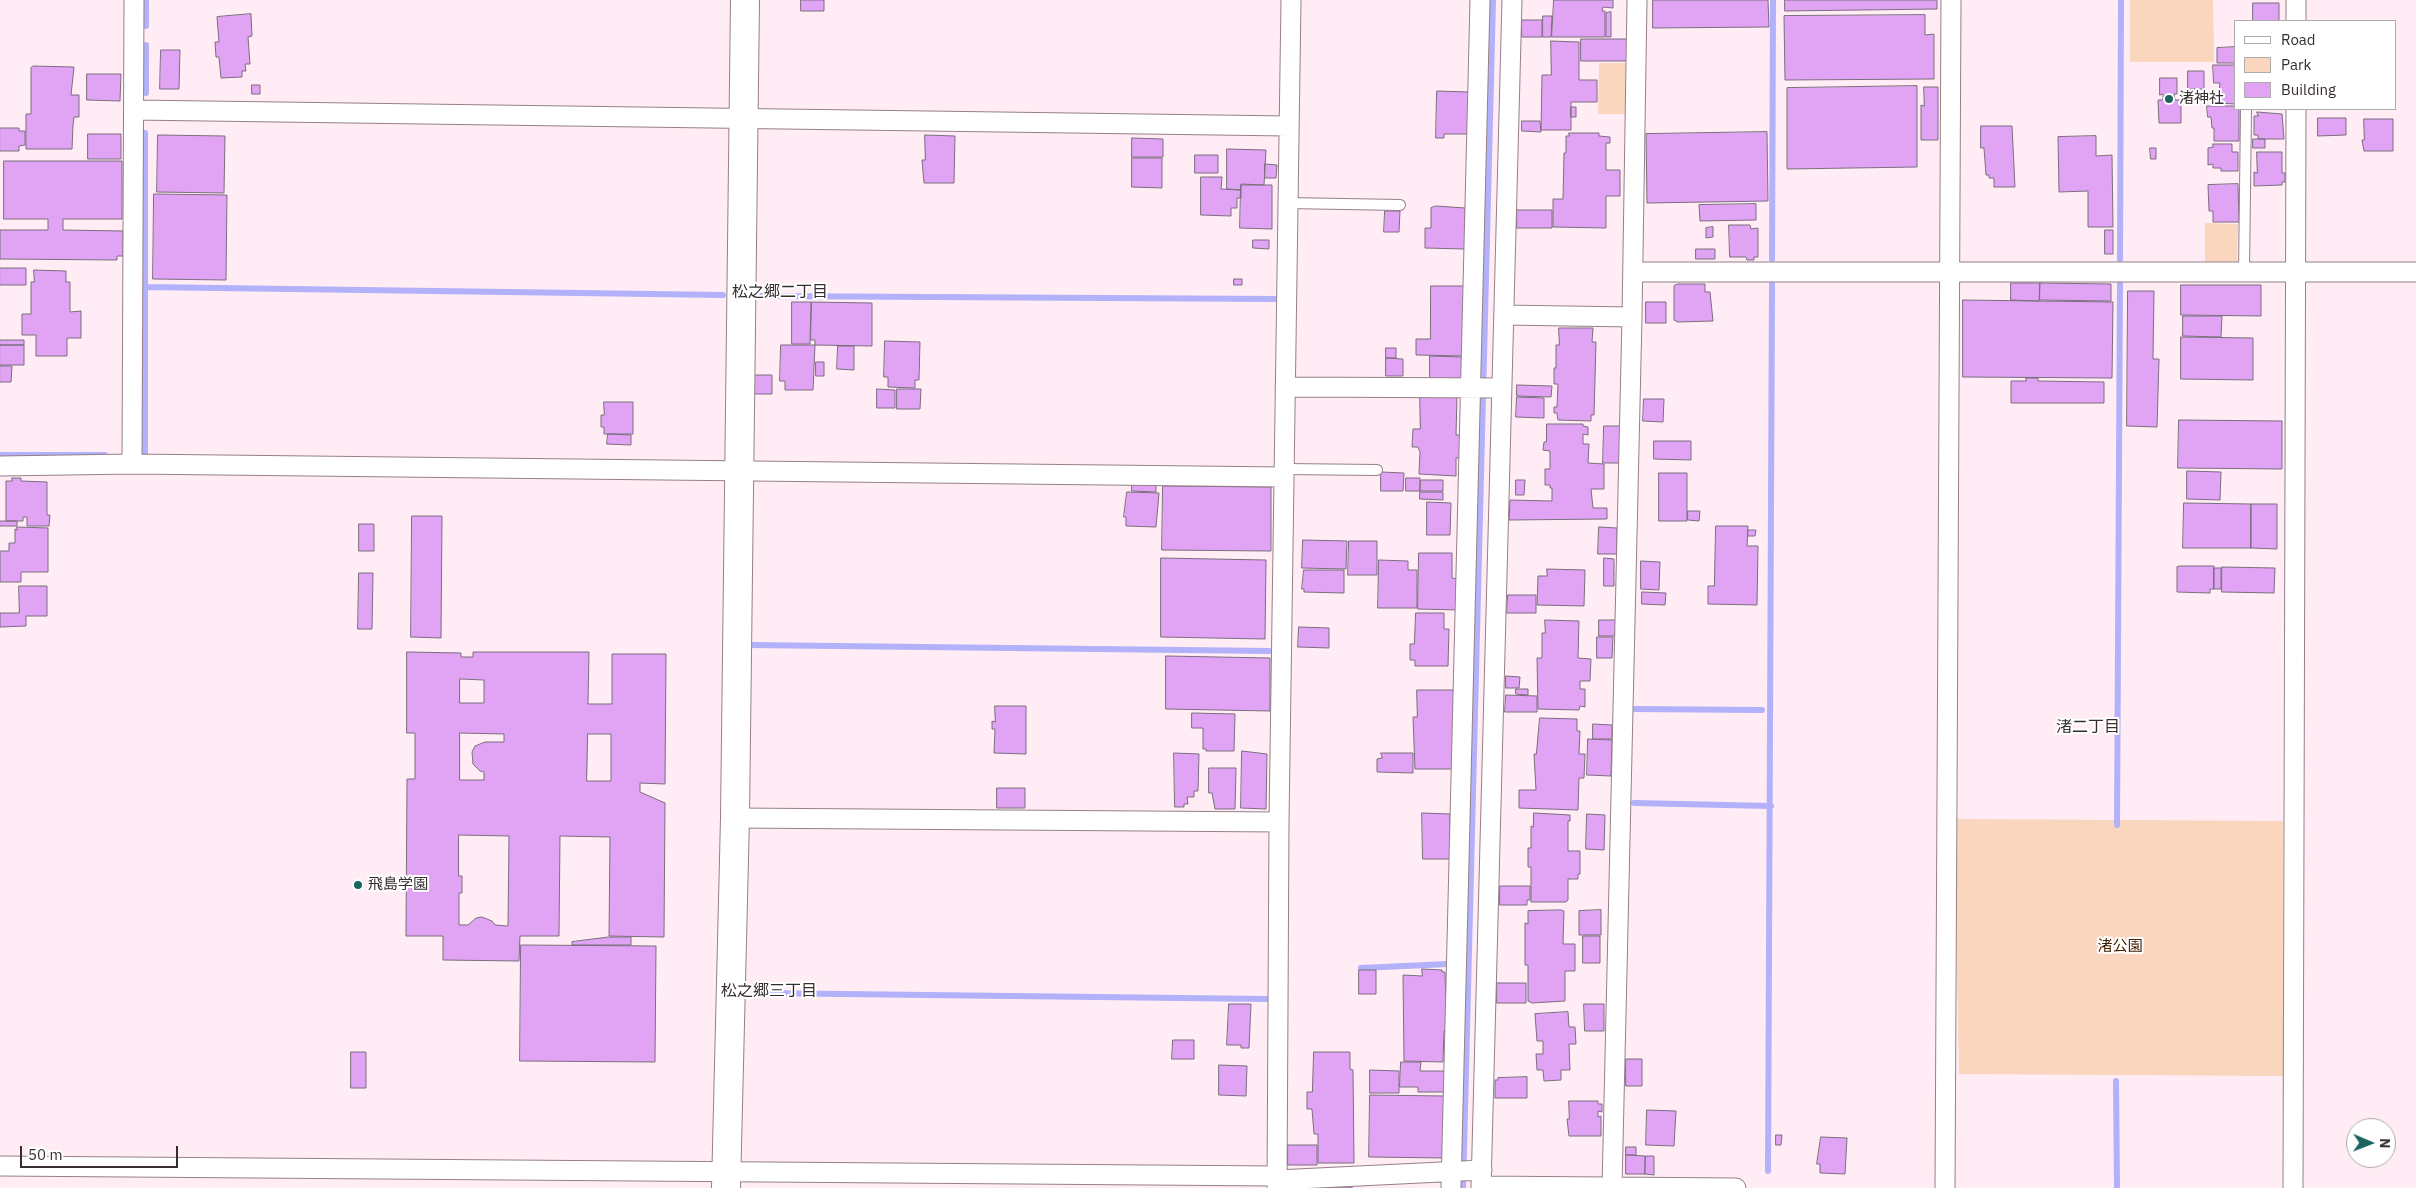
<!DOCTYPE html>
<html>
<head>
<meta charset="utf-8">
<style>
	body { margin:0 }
	#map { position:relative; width:2416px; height:1188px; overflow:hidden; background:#ffecf4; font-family:"IBM Plex Sans",sans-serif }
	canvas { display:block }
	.legend { position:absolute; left:2234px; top:20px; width:162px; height:90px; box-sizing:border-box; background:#fff; border:1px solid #aeabac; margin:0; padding:6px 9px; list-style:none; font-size:15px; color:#352d30 }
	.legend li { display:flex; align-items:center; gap:10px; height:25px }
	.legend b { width:25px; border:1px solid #aeabac }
	.north { position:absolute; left:2346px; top:1118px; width:50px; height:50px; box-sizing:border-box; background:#fff; border:1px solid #aeabac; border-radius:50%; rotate:91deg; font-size:14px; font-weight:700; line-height:20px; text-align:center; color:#352d30 }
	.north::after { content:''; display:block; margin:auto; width:18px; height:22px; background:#1a655d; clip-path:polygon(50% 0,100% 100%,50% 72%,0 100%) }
	.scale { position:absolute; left:20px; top:1146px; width:158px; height:22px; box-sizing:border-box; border:2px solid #352d30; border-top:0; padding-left:6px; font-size:15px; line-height:18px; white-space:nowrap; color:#352d30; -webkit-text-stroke:4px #fff; paint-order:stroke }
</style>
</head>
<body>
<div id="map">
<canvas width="2416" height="1188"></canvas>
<ul class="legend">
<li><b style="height:6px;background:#fff"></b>Road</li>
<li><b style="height:14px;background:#f9d6bd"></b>Park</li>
<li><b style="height:14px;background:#e1a4f4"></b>Building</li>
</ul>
<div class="north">N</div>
<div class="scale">50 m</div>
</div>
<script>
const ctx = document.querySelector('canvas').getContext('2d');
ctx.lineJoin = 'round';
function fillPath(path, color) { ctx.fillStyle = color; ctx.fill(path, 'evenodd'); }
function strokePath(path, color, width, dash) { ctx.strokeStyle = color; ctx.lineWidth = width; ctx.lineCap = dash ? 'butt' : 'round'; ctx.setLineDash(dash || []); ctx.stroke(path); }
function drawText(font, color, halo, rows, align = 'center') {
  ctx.font = font + ' "IBM Plex Sans","Noto Sans JP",sans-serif'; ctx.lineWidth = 4; ctx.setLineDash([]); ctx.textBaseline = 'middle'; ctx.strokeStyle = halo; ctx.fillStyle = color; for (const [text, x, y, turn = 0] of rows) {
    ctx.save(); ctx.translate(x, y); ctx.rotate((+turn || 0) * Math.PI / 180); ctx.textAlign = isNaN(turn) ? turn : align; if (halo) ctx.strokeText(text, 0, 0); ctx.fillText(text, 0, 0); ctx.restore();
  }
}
fillPath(new Path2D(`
	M2130 0H2213L2214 62H2130Z
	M1599 63H1626L1625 114H1598Z
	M2205 223 2238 224 2237 264H2205Z
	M1954 819 2283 821V1076L1959 1074Z`), '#f9d6bd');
strokePath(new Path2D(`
	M146 0V26
	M146 45V93
	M145 133V455
	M1772 259 1773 0
	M2120 259 2121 0
	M145 287 723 295
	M758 296 1276 299
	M0 455H105
	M750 645 1269 651
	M1634 709 1762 710
	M1634 803 1771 806
	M2117 825 2120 282
	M1361 968 1448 964
	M756 993 1267 999
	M2116 1081 2117 1188
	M1768 1171 1772 284
	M1463 1188 1493 0`), '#b2b1fa', 6);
const building = new Path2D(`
	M801 0H824V11H801Z
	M1554 0H1613V8L1603 7 1602 11H1605V37H1552Z
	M1653 0H1768L1769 27 1653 28Z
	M1785 0H1937V9L1785 11Z
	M2253 3H2279V21H2253Z
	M1611 12V37H1606V13Z
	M251 14 252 36 248 37 250 64H245L246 71H242V77L221 78 219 57H216L215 42H219L217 17Z
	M1925 15V35L1934 34V79L1785 80 1784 16Z
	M1543 16H1552L1551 37H1543Z
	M1522 20H1542V37H1522Z
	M1581 39H1627V61H1581Z
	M1551 41 1579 42V80H1597V102H1571V130H1541L1542 75H1551Z
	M2235 47V63H2217V48Z
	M161 50H180L179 89H160Z
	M2213 65H2235V104L2218 103 2220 83H2214Z
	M33 66 74 67 71 95H79V117H74L73 125 72 149H26V114H31V68Z
	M2188 71H2204V89H2188Z
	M87 74H121L120 101 87 100Z
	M2160 78H2177V94H2174L2175 100H2181V123H2159L2158 100H2163V94L2160 95Z
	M252 85H260V94H252Z
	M1917 86V167L1787 169V88Z
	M1924 87H1938V140H1921V105L1924 106Z
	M1437 91 1470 92V134H1444V138H1436Z
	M2207 106H2235V109H2239V141H2214V128H2212L2211 117H2208Z
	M1571 107H1576V117H1571Z
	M2257 112 2282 114 2284 139H2258V135H2254V116H2258Z
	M2318 118H2346V135L2318 136Z
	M2364 119H2393V151H2364L2362 140H2364Z
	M1522 121H1540L1541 132 1522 131Z
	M1981 126H2012L2015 187H1994V178H1989V175H1986L1984 148H1981Z
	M0 128H19V131H25V145L19 146V151H0Z
	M1767 132 1768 201 1647 203 1646 134Z
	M1569 133H1599V136L1610 137V143H1606V170H1620V196H1606V228L1553 227V199H1563L1564 153H1566V136H1569Z
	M88 134H121V159H88Z
	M158 135 225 136 224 193 157 192Z
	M925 135 955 136 954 183H924L922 160H925Z
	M2096 136V156L2112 155 2113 227H2088V191L2059 192 2058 137Z
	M1132 138 1163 139V157H1132Z
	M2253 139H2265V148H2253Z
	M2213 144H2232V152H2238V171H2221V168H2213V164L2208 165V148L2213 147Z
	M2150 148H2156V159H2151Z
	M1227 149 1266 150 1264 185 1241 184V190L1227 189Z
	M2257 152H2282V173H2285V182H2282V185L2254 186V172L2257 173Z
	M1195 155H1218V173H1195Z
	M1132 158H1162V188L1132 187Z
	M4 161H122V219H63V230L123 231V256H117V260L0 259V230H48V219H4Z
	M1265 164 1277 165 1276 178H1265Z
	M1201 177H1222L1221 189 1241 190V198H1237V208H1231V216L1201 215Z
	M2238 184 2239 222H2213V211H2209L2208 185Z
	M1241 185H1272V229L1240 228Z
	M154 194 227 195 226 280 153 279Z
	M1756 204V220L1700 221 1699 205Z
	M1436 206 1465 208V249L1425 248V228H1431V208Z
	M1517 210H1552V228H1517Z
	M1385 211H1400L1399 232H1384Z
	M1729 225H1750L1751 229 1758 228V257H1754V260H1747L1746 257H1730Z
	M1713 227V237L1706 238V228Z
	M2105 230H2113V254H2105Z
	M1253 240H1269V249L1253 248Z
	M1696 249H1715V259H1696Z
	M0 268H26V285H0Z
	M34 270 66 271V282H70V312L81 311V338H67V356H36V335H22V314H31V282H34Z
	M1234 279H1242V285H1234Z
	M2011 283H2040L2039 301 2011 300Z
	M2040 283 2111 284V301L2040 300Z
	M1678 284H1705V292H1710L1713 321 1678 322 1674 320V286Z
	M2181 285H2261V316L2181 315Z
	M1431 286H1464L1463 356 1416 355V339H1430Z
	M2128 291H2154L2153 359H2159L2157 427 2127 426Z
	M1963 300 2113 302 2112 378 1963 377Z
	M792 302H811L810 344H792Z
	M812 302 872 303V346L815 345V340H811Z
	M1646 302H1666V323H1646Z
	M2183 316H2222L2221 337 2183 336Z
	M1559 328H1593L1592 342H1596L1594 415H1591V421L1558 420 1557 413H1554V407H1557L1558 384H1554V368H1556V345H1559Z
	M2181 337 2253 338V380L2181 379Z
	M0 340H24V345H0Z
	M885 341 920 342 919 380H915V388L888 387V377H884Z
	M0 345H24V365H0Z
	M781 345H815L813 390H785V381H780Z
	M838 346H854V370L837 369Z
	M1386 348H1396V358H1386Z
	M1430 356 1463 357V381H1430Z
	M1386 358 1403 359V376H1386Z
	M816 362H824V376H816Z
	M0 366H12L11 382H0Z
	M754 375H772V394H754Z
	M2026 378H2038V381L2104 382V403H2011V381H2026Z
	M1517 385 1552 386 1551 397 1517 396Z
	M877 389 895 390V408H877Z
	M897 389H921L920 409H897Z
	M1420 395 1457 396 1456 435H1461V458H1456V476L1419 474 1420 452 1418 447H1412L1413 429H1420Z
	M1517 397 1544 398V418L1516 417Z
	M1644 399H1664L1663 422 1643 421Z
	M604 402H633V434H604V427H601V415H604Z
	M2179 420 2282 421V469L2178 468Z
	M1547 424H1583V426L1588 427V435L1583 434V444H1589L1588 463 1604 464V489H1591L1593 508H1607V519L1509 520 1510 500 1552 501V488H1550V485H1545V469H1550V451L1543 450 1544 442H1546Z
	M1604 426H1621L1620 463H1603Z
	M608 434 631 435V445L607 444Z
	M1654 441H1691V460L1654 459Z
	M2187 471 2221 472 2220 500 2187 499Z
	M1381 472 1404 473 1403 491H1381Z
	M1659 473H1687V521H1659Z
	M12 478H21V481L47 482V515H50L49 526H27V517H23V521H6V481H12Z
	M1406 478H1420V491H1406Z
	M1421 480H1443V491H1420Z
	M1516 480H1525L1524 495H1516Z
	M1132 483 1156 484V492L1132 491Z
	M1163 486 1271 487V551L1162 550Z
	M1127 492 1159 493 1156 527 1126 526V517H1124Z
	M1420 492H1443V500L1420 499Z
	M1427 502 1451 503 1450 535H1427Z
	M2184 503 2251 504V548H2183Z
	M2251 504H2277V549L2251 548Z
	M1688 511H1700L1699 521 1688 520Z
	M412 516H442L441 638 411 637Z
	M0 521H17V526H0Z
	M359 524H374V551H359Z
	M1716 526H1748L1747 546H1758L1757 605 1708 604V586H1714Z
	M17 527 48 528V572H21V582H0V551H9V543H15V529L17 530Z
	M1599 527 1617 528V554H1598Z
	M1748 530H1756L1755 536H1748Z
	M1303 540 1347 541 1346 569 1302 568Z
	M1349 541H1377V575H1348Z
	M1419 553H1452V578L1459 579V610L1418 609Z
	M1161 558 1266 560 1265 639 1161 637Z
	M1604 558 1614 559V586H1604Z
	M1379 560 1408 561V570H1417V608H1378Z
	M1641 561 1660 562 1659 590 1641 589Z
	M2180 566H2214V589H2210V593L2177 592V567Z
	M2222 567 2275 568 2274 593 2222 592Z
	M2214 568H2221V589H2214Z
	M1547 569 1585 570 1584 606 1537 605 1538 576H1547Z
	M1304 570H1344V593L1304 592V589H1302Z
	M359 573H373L372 629H358Z
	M19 586H47V616H26V626L0 627V613H19Z
	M1642 592 1666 593 1665 605 1642 604Z
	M1508 595H1536V613H1507Z
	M1416 613H1444V629H1449L1448 666H1415V660H1410V644H1414Z
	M1545 620 1579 621 1578 658 1591 659 1590 681H1580V689H1585V707L1580 706 1579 710 1538 709 1537 658H1542V633H1545Z
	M1599 620H1616L1615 636H1599Z
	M1299 627 1329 628V648L1298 647Z
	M1597 637H1613L1612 658H1597Z
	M407 652 461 653V657H473V652H589L588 704H612V654H666L665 784 640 783V792L665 803 664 937 609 936 610 837 560 836 559 936H520L519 961 443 960V936H406L407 779H415V733H407ZM460 679 484 680V703H460ZM460 733 504 734V742H485L475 746 472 752 473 764 480 771 484 772V780H460ZM588 734H611V781H587ZM459 835 509 836 508 926 495 925 492 921 482 917 476 918 468 925H459V893H462V876H459Z
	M1166 656 1270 658V711L1166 709Z
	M1506 676 1520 677 1519 688H1506Z
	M1516 689H1528V695L1516 694Z
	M1417 690H1454L1455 769H1415L1413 717H1417Z
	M1506 695 1537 696V712H1505Z
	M995 706H1026V754L994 753 995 729H992V721L995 722Z
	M1192 713 1235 714 1234 751H1206V749H1203V728H1192Z
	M1540 718 1577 719V731H1580L1579 754H1585L1584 778H1579L1578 810 1519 808V790H1536L1534 754H1536Z
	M1593 724 1612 725V739H1593Z
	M1588 739 1612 740 1611 776 1587 775Z
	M1242 751 1267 754 1266 809 1241 808Z
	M1174 753 1199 754 1198 791H1194V797H1187L1188 804H1184V807H1175Z
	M1381 753H1413V773L1377 772V759L1382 758Z
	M1209 768H1236L1235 809H1215L1212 793H1209Z
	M997 788H1025V808H997Z
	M1422 813 1450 814V838H1453L1452 859H1423Z
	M1534 813 1570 815V821H1568V851H1580V874H1578V879H1568V900L1566 902H1531V867H1528V848H1531V826L1533 827Z
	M1587 814 1605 815 1604 850 1586 849Z
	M1500 886H1530V900H1527V905H1500Z
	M1561 910 1564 911 1563 944H1575V971H1565V1001L1532 1003 1528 1001V965H1525V923L1528 924V911Z
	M1601 910V935H1579V911Z
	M1583 936H1600V963H1583Z
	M609 937H631V945H572V942Z
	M521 945 656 946 655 1062 520 1061Z
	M1422 969 1442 970V972H1445L1446 1004H1449V1032L1444 1031 1443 1062 1404 1061 1403 975 1422 976Z
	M1359 970H1376V994H1359Z
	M1497 983H1526V1003H1497Z
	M1229 1004H1251L1249 1048H1241V1045H1227Z
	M1584 1004H1604V1031H1585Z
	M1568 1012 1569 1027H1575L1576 1044H1569L1570 1070H1561V1080L1544 1081 1543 1070H1537L1536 1054H1543V1041H1537L1535 1014Z
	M1173 1040H1194V1059H1172Z
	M351 1052H366V1088H351Z
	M1314 1052H1350V1069L1353 1070 1354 1163H1318V1134H1314L1312 1109H1307V1092H1312Z
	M1626 1059H1642V1086H1626Z
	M1401 1062H1421L1420 1071H1446L1445 1092H1418V1087H1400Z
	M1219 1065 1247 1066 1246 1096 1219 1095Z
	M1370 1070 1399 1071V1093H1370Z
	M1527 1077V1098H1495V1080H1498V1078Z
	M1370 1095 1444 1096 1443 1158 1369 1157Z
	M1569 1101H1598V1104H1602V1112L1598 1111V1117L1601 1116V1136H1569L1567 1119H1569Z
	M1647 1110 1676 1111 1674 1146 1646 1145Z
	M1776 1135H1782L1781 1145H1776Z
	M1821 1137 1847 1138 1845 1174 1820 1173V1164H1817Z
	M1288 1145H1317V1165H1288Z
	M1626 1147H1636V1155H1626Z
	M1626 1155 1645 1156V1174H1626Z
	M1646 1156H1654V1175L1645 1174Z
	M1352 1184V1188H1326V1185Z`);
fillPath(building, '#e1a4f4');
strokePath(building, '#7a6e7e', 1);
const lane = new Path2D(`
	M1287 203 1400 205
	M2244 272 2246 109
	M1285 469 1377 470`);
const street = new Path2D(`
	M2296 21V0
	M134 110 1288 126
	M1633 272H2416
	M1504 315 1632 317
	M1285 387 1502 388
	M132 464 134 0
	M0 466 132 464 1284 477
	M735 818 1279 822
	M0 1166 1276 1176
	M1277 1180 1482 1170
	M1481 1186 1736 1188
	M1277 1188 1279 822 1291 0
	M1451 1188 1480 0
	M1481 1188 1512 0
	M1612 1188 1632 317 1637 0
	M1945 1188 1951 0
	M2293 1188 2296 109`);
const secondary = new Path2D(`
	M726 1188 735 818 745 0`);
strokePath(lane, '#958088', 12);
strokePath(street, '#958088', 21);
strokePath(secondary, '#958088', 30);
strokePath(lane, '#fff', 10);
strokePath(street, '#fff', 19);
strokePath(secondary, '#fff', 28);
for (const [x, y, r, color] of [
	[2169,99,5,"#1a655d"],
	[358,885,5,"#1a655d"]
]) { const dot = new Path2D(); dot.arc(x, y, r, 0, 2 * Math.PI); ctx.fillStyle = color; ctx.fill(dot); strokePath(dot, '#fff', 2); }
drawText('15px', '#352d30', '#fff', [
	["渚神社",2179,99],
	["飛島学園",368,885]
], 'left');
drawText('15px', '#402003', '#fff', [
	["渚公園",2120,947]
]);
drawText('16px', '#352d30', '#fff', [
	["松之郷二丁目",780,292],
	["渚二丁目",2088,727],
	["松之郷三丁目",769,991]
]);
</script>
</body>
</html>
